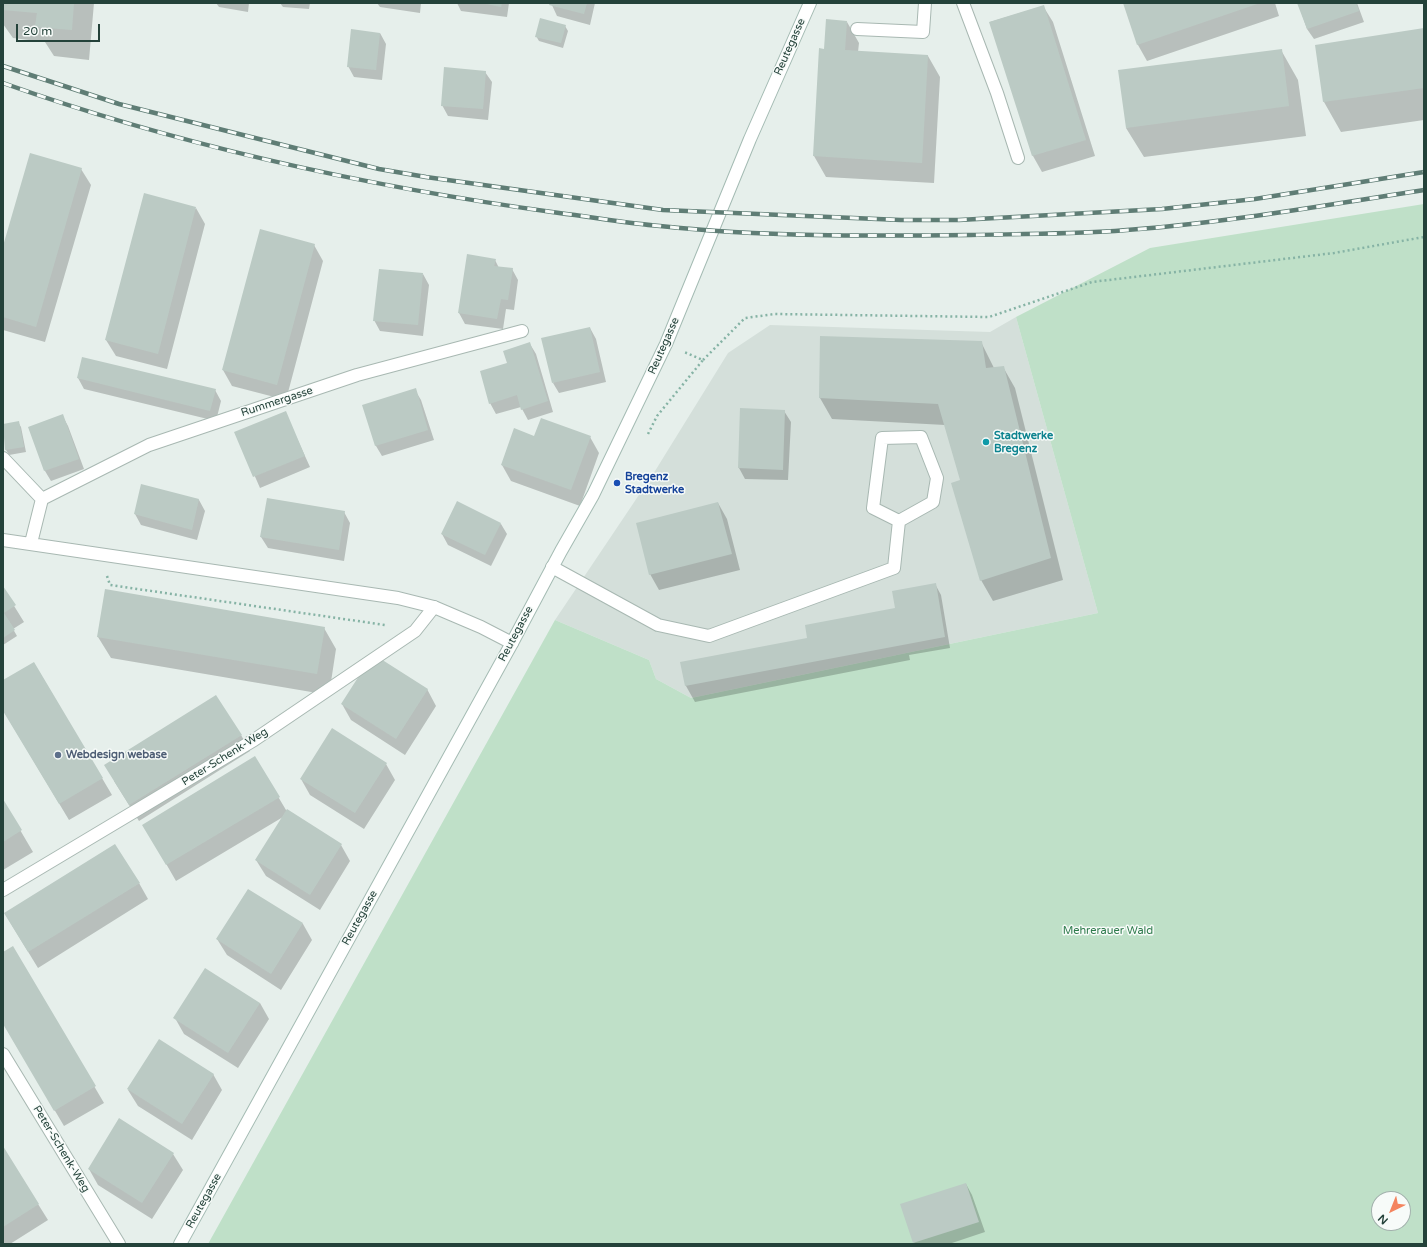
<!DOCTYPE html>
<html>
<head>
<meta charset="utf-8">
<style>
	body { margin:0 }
	#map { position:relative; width:1427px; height:1247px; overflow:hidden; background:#e6efeb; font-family:"Varela Round",sans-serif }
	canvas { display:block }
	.frame { position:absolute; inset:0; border:4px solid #24423a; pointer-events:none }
	.north { position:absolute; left:1371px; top:1191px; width:40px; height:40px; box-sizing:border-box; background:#f7fbf9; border:1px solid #a3b1ad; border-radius:50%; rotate:223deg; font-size:11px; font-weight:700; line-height:16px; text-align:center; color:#24423a }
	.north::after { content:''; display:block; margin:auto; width:14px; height:18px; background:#f4845f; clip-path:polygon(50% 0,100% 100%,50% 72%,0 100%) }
	.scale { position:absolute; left:16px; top:24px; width:84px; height:18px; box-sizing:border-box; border:2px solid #24423a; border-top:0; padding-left:5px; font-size:12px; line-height:14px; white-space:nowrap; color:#24423a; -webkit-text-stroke:3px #f7fbf9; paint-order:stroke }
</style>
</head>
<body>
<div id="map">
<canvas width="1427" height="1247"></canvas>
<div class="frame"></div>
<div class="north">N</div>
<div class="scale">20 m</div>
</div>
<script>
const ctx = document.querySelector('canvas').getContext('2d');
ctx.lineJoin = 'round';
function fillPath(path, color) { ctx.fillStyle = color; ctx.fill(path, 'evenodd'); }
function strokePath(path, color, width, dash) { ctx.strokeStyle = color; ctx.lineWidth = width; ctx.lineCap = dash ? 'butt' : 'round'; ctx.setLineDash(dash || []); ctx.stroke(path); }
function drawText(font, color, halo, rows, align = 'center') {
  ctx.font = font + ' "Varela Round",sans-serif'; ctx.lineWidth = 3; ctx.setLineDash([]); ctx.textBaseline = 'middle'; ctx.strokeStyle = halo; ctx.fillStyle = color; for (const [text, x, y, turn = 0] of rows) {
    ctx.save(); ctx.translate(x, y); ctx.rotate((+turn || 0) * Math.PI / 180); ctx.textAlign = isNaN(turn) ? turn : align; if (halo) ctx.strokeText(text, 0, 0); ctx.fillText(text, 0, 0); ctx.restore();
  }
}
fillPath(new Path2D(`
	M1016 317 1098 613 691 698 656 679 649 660 555 620 655 471 728 353 770 325 990 332Z`), '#d4dfda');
fillPath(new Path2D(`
	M1424 204V1244H208L555 620 649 660 656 679 691 698 1098 613 1016 317 1150 248ZM1379 1199H1403V1223H1379Z`), '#bfe0c8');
fillPath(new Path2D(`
	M3 3H94L89 60 54 56 45 42 13 38 3 24Z
	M216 3H249L248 12 219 7Z
	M280 3H310L309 9 283 7Z
	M377 3H421L420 13 380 7Z
	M457 3H509L507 17 461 11Z
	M551 3H595L590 25 557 16Z
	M1124 3H1275L1279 16 1147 61 1138 45Z
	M1298 3H1357L1364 22 1314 39 1307 29Z
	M1043 6 1053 22 1095 156 1042 172 1033 156 990 22Z
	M847 22 859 43 858 52 928 56 940 77 934 183 826 177 814 156 825 50Z
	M565 26 568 31 563 48 539 41 536 36Z
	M1424 29V120L1341 132 1324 102 1316 46Z
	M380 33 386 44 382 80 354 77 348 66Z
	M1281 50 1298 80 1306 136 1144 157 1126 128Z
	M485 72 492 82 488 120 448 116 442 105Z
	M81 169 91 185 45 342 3 330V250Z
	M196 208 205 224 167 369 116 356 106 340Z
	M314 245 323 261 286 400 232 386 223 370Z
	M468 255 495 260 499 268 512 269 518 280 514 310 506 309 503 329 465 324 459 313Z
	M423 274 429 285 423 336 380 331 374 320Z
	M590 328 596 339 606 382 559 393 553 383Z
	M981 342 994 368 1003 367 1015 388 1063 580 993 601 981 580 961 481 945 425 832 419 820 398Z
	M530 344 536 354 553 412 528 420 521 407 496 414 490 403 508 364Z
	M78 378 215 390 221 401 216 421 84 389Z
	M415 390 421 400 434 440 382 456 376 446 364 406Z
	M784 411 791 422 788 480 745 479 739 468Z
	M285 412 310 467 260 488 236 433Z
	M62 415 68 426 84 469 51 481 45 471 29 428Z
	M18 422 21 427 26 452 9 455 6 450 3 425Z
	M590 437 599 453 580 506 511 481 502 465Z
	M142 485 199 500 205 511 197 540 141 525 135 514Z
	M718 503 727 519 740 570 659 590 650 574Z
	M344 512 350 523 344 561 268 548 261 537Z
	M501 524 507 534 491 566 448 545 442 534Z
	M935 584 941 595 950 648 909 655 910 660 695 702 686 686 681 663 809 639 896 609Z
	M3 588 24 622 13 629 17 636 3 645Z
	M324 628 336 649 329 695 111 658 98 637Z
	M34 663 112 795 69 820 3 710V681Z
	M427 689 436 706 405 755 351 720 342 704Z
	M241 735 250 751 139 821 114 781Z
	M255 758 286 810 341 845 350 861 320 910 266 876 256 860 283 817 176 881 153 841Z
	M386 764 395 780 364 829 310 795 301 779Z
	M3 801 33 852 3 870Z
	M139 883 148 899 38 968 5 914Z
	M248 890 303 924 312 940 281 990 227 955 217 939Z
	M13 948 104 1103 64 1126 3 1023V954Z
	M260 1003 269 1019 238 1068 184 1034 175 1018Z
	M213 1074 222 1090 192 1140 138 1106 128 1090Z
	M3 1148 48 1220 10 1244H3Z
	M173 1154 183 1170 152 1219 98 1185 89 1169Z
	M966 1184 972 1195 985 1232 949 1244H915L914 1242Z`), '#0003');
fillPath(new Path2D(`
	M3 3H74L72 30 35 27 37 13 3 10Z
	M482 3H502L501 7Z
	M550 3H587L584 14 549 5Z
	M1123 3H1260L1137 45Z
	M1297 3H1356L1359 11 1307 29Z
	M1044 5 1086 140 1032 156 989 22Z
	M540 18 566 25 561 43 535 37Z
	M826 19 847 21 845 50 928 55 922 163 813 156 819 48 824 49Z
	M1424 28V88L1323 102 1315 45Z
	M351 29 380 33 376 70 347 67Z
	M1282 49 1289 106 1126 128 1118 70Z
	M444 67 486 71 483 109 441 106Z
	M30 153 82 168 36 327 3 317V246Z
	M144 193 196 207 158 354 105 340Z
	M260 229 315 244 277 385 222 370Z
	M467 254 496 259 494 266 513 268 508 300 501 299 497 319 458 313Z
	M379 269 423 273 418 325 373 321Z
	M590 327 600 372 552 383 541 338Z
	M820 336 982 341 986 368 1004 366 1051 558 980 581 951 483 960 480 938 404 819 398Z
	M530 342 548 401 521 410 517 395 489 404 480 371 507 363 503 351Z
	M82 357 216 389 210 411 77 378Z
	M416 388 428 430 375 446 362 405Z
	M740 408 785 410 783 470 738 468Z
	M286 411 305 456 253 477 234 432Z
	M63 414 79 459 44 471 28 427Z
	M541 418 591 436 571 490 501 465 514 428 534 436Z
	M19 421 24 447 5 450 3 424Z
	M141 484 199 499 192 530 134 514Z
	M267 498 345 511 339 550 260 537Z
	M457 501 501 523 485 555 441 534Z
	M718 502 732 554 649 575 636 523Z
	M936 583 945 637 685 686 680 662 807 638 805 625 895 608 892 591Z
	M3 586 16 605 4 613 15 630 3 638Z
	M105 589 325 627 317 674 97 637Z
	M373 654 428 689 396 739 341 704Z
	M34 662 103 778 59 804 3 711V680Z
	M216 695 242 735 129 805 104 765Z
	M332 728 387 763 355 813 300 779Z
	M255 756 280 797 166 865 142 825Z
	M3 799 22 830 3 842Z
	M287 809 342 844 310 895 255 860Z
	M115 844 140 883 28 952 4 913Z
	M248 889 303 923 271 974 216 939Z
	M13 946 96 1086 54 1111 3 1024V952Z
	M205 968 260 1003 228 1053 173 1018Z
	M159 1039 214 1074 182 1124 127 1089Z
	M119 1118 174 1153 142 1203 88 1169Z
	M3 1146 39 1204 3 1227Z
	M966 1183 979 1222 913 1243 900 1204Z`), '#bbcac4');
const lane = new Path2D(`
	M963 3 997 93 1018 158
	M857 29 923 32 925 3
	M552 567 658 625 709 636 894 568 899 521 933 502 937 478 921 437 882 438 873 508 899 521
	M3 890 254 740 415 631 434 607
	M3 1054 119 1244`);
const street = new Path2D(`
	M3 458 42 499 31 543
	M42 499 149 445 357 375 522 331
	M3 540 398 598 434 607 481 627 512 643`);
const secondary = new Path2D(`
	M180 1244 512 643 561 551 593 495 666 344 750 139 810 3`);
strokePath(lane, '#a8b8b2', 14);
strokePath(street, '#a8b8b2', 14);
strokePath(secondary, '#a4bbb3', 14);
strokePath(new Path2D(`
	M703 360 745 318 775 314 989 317 1092 282 1334 253 1424 237
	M648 434 657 416 703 360 684 352
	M107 576 110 585 385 625`), '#86b3a5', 2.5, [2, 3]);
strokePath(lane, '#fff', 12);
strokePath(street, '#fff', 12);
strokePath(secondary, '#fff', 12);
const rail = new Path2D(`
	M3 66 119 104 379 169 426 177 663 210 901 220H959L1162 209 1255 199 1424 172
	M3 83C183 147 370 187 559 213 592 217 626 223 660 226 763 237 867 236 971 235 1019 234 1067 234 1115 231 1219 224 1321 206 1424 190`);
strokePath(rail, '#5f7d75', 4.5);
strokePath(rail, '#f7fbf9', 3, [9]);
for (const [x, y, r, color] of [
	[986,442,4,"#0f9aa8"],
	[617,483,4,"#1a4fb4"],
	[58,755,4,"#5c6f8a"]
]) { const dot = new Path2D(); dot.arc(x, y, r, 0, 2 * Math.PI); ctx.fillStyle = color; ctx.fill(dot); strokePath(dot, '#f7fbf9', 1.5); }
drawText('11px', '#24423a', '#f7fbf9', [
	["Reutegasse",790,47,-66],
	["Reutegasse",664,346,-66],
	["Rummergasse",277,402,-18],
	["Reutegasse",516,634,-62],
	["Peter-Schenk-Weg",225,757,-32],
	["Reutegasse",360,918,-61],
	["Peter-Schenk-Weg",61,1149,59],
	["Reutegasse",204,1201,-61]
]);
drawText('bold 11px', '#0d838f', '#f7fbf9', [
	["Stadtwerke",994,436],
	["Bregenz",994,449]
], 'left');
drawText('bold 11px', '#164399', '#f7fbf9', [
	["Bregenz",625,477],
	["Stadtwerke",625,490]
], 'left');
drawText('bold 11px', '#4e5e75', '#f7fbf9', [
	["Webdesign webase",66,755]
], 'left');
drawText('11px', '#2d7a4b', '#f7fbf9', [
	["Mehrerauer Wald",1108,931]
]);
</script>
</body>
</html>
